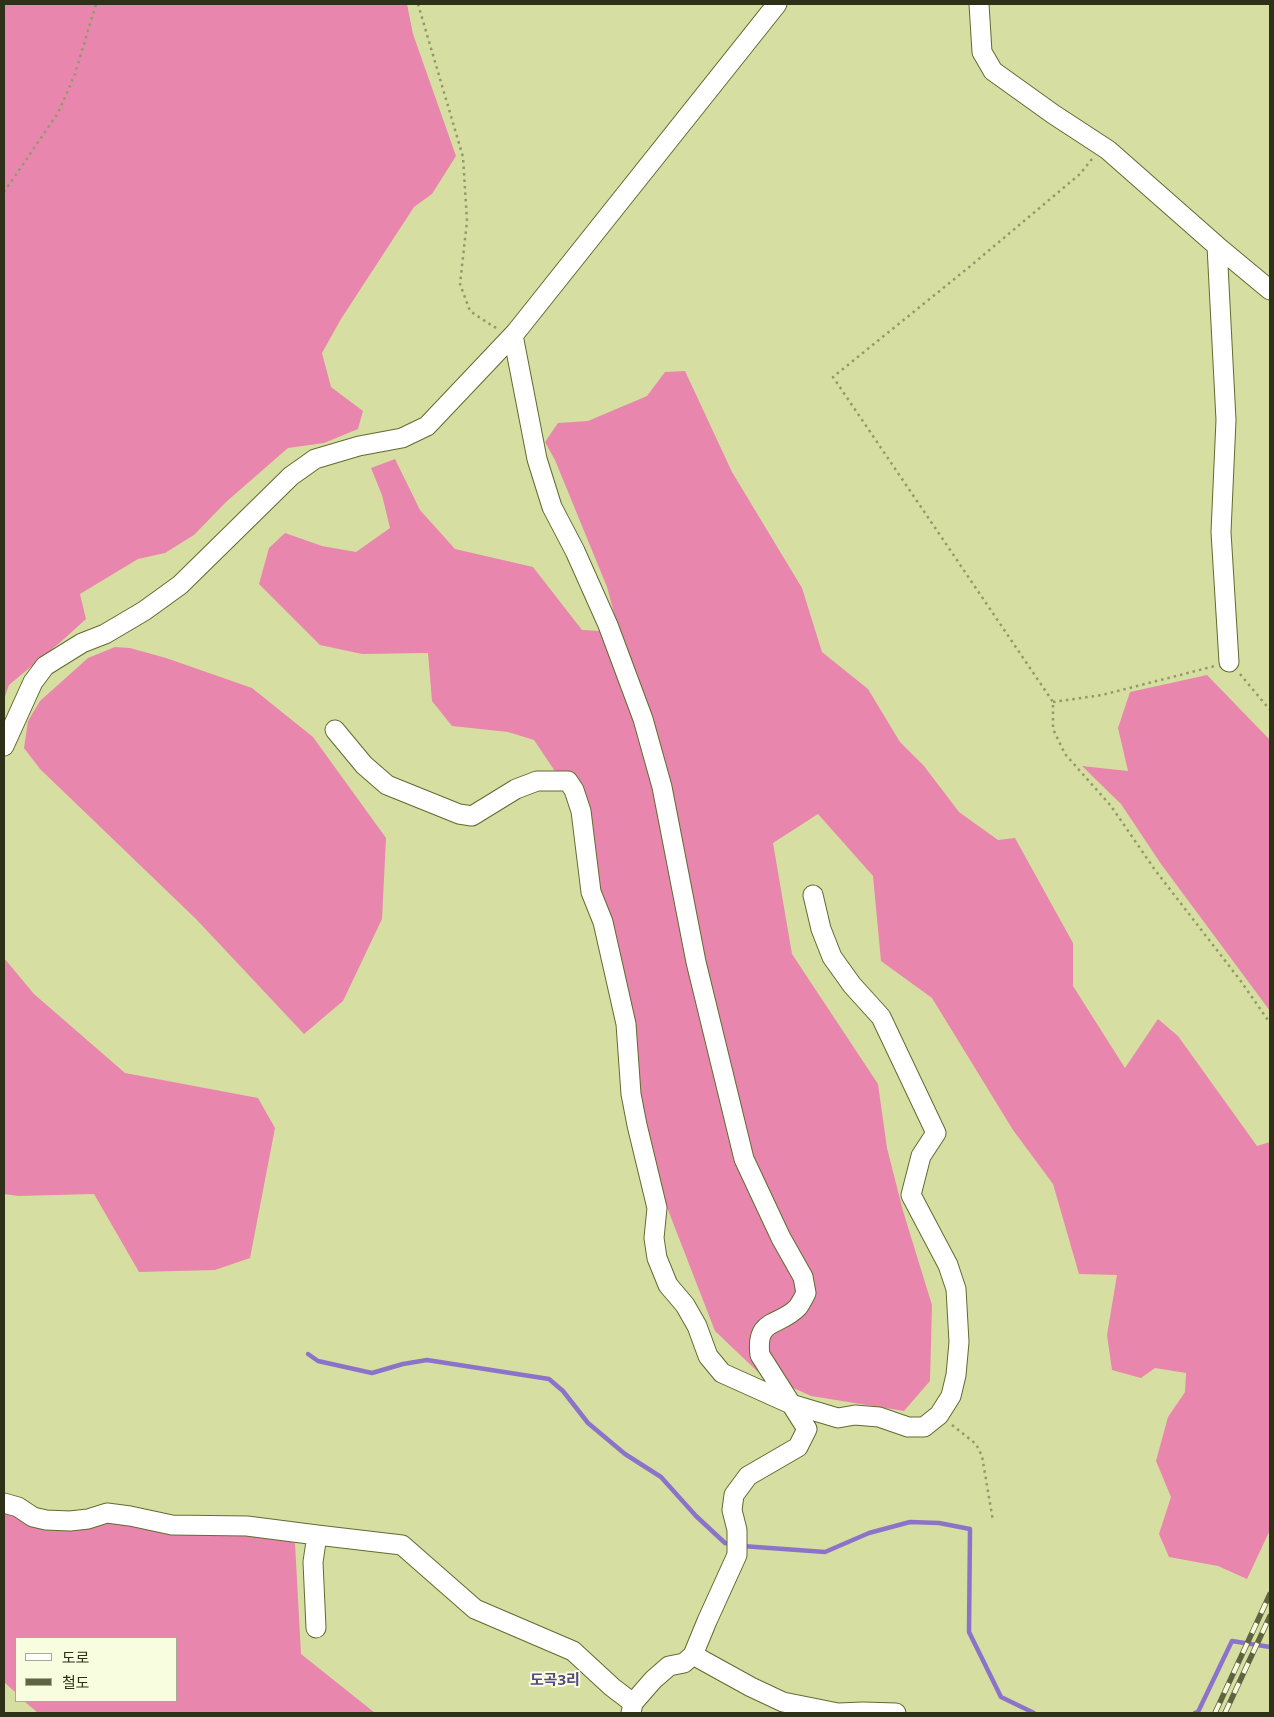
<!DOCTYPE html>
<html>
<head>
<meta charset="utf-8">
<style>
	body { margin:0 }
	#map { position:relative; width:1274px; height:1717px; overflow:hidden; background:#d6dfa1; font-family:"Noto Sans","Noto Sans KR",sans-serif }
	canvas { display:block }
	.frame { position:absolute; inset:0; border:5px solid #2e3118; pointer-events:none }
	.legend { position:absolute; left:15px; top:1637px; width:162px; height:65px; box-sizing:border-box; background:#f7fdde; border:1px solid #a7ab8f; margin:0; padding:6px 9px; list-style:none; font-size:15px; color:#2e3118 }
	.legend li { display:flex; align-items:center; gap:10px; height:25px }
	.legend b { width:25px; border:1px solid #a7ab8f }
</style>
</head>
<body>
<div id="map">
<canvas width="1274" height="1717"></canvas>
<div class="frame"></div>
<ul class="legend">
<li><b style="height:6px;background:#fff"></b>도로</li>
<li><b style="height:6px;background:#606541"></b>철도</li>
</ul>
</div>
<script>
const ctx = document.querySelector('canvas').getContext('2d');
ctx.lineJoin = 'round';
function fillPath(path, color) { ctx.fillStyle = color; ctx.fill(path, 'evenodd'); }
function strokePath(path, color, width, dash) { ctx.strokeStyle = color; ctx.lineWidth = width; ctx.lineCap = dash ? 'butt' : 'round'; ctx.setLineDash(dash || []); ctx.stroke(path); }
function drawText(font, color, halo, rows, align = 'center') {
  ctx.font = font + ' "Noto Sans","Noto Sans KR",sans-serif'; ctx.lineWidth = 4; ctx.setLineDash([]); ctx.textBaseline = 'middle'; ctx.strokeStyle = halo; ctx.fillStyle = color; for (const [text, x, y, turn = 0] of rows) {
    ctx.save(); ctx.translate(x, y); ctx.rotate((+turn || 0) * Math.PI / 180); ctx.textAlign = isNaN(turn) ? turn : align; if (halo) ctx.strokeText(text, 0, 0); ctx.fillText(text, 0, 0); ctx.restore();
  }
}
fillPath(new Path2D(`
	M4 4H407L413 34 456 156 432 194 414 207 341 319 322 353 331 387 363 411 358 429 324 443 288 448 226 502 194 535 165 553 138 559 80 594 86 619 64 639 9 685 4 699Z
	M685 371 732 472 802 588 822 652 868 689 900 742 924 766 959 812 998 840 1015 838 1073 943V986L1125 1068 1158 1019 1178 1036 1257 1146 1270 1142V1530L1247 1579 1218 1566 1169 1557 1159 1534 1171 1497 1156 1461 1168 1417 1185 1392 1186 1373 1155 1368 1141 1378 1112 1370 1107 1335 1117 1275 1079 1274 1053 1184 1013 1130 932 998 881 961 873 876 818 814 773 843 792 954 878 1084 887 1148 903 1211 932 1305 930 1381 904 1411 811 1396 758 1372 715 1331 663 1197 607 953 577 804 534 740 508 732 452 726 432 701 428 653 362 654 320 645 259 584 269 548 285 533 322 546 356 552 390 528 382 495 371 468 395 459 420 510 455 549 533 567 582 630 619 632 607 587 555 460 545 442 558 423 588 421 647 396 665 372Z
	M115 647 130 648 166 658 252 688 313 737 386 838 382 919 343 1001 304 1034 196 919 40 769 24 748 28 721 40 701 88 658Z
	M1207 675 1270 740V1011L1161 864 1121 804 1082 766 1128 771 1118 728 1130 692Z
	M4 958 34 994 125 1073 258 1098 275 1128 250 1258 215 1270 139 1272 94 1194 18 1196 4 1194Z
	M4 1513 55 1528 202 1517 295 1543 301 1654 375 1713H38L24 1701H176V1638H16V1693L4 1682Z`), '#e986ae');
strokePath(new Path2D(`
	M308 1354 318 1361 372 1373 403 1364 427 1360 549 1379 563 1391 588 1423 625 1454 661 1477 696 1516 725 1543 732 1544
	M742 1546 825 1552 869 1533 910 1522 939 1523 970 1529 969 1632 1001 1697 1034 1713
	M1195 1713 1198 1712 1232 1641 1270 1647`), '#8b73ca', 4.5);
const minor = new Path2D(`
	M979 4 982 52 993 71 1053 114 1108 150 1217 246 1226 420 1221 532 1229 662
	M1217 246 1270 290
	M513 335 537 459 552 507 575 551 608 625 643 719 662 787 696 962 744 1159 781 1238 803 1277 806 1293C804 1297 801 1303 798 1307 780 1327 755 1317 760 1355L807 1429 798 1447 748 1476 734 1495 732 1510 737 1530V1555L707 1621 693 1655
	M335 730 364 765 387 785 459 814 472 816 516 789 537 781H568L574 790 581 811 591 892 603 922 626 1024 631 1094 637 1125 657 1208 654 1238 657 1258 668 1285 685 1305 697 1326 708 1356 722 1373 791 1404 838 1418 855 1415 879 1417 908 1427H924L939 1415 951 1396 956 1375 959 1342 956 1289 948 1265 911 1195 921 1156 936 1133 881 1017 852 985 832 957 821 929 813 895
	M4 746 33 682 45 666 82 643 105 634 144 611 180 585 291 476 315 459 359 446 402 438 427 426 516 332 777 4
	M4 1503 18 1507 33 1517 46 1520 70 1521 88 1519 107 1513 130 1516 172 1525 247 1526 317 1535
	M316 1628 313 1562 317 1535 402 1545 475 1609 573 1651 612 1687 633 1703
	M631 1713 633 1703 653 1680 669 1666 684 1663 693 1655 751 1687 783 1702 838 1713
	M839 1713 863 1712 896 1713`);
strokePath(minor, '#636a30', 21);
strokePath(new Path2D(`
	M418 4 463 157 467 221 460 284 470 311 494 327 498 328
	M1092 159 1080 174 968 268 833 377 1053 702V729L1065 754 1111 806 1155 870 1240 980 1270 1023
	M4 192 58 113 75 74 96 4
	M1240 674 1270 710
	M1053 702 1102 695 1215 666
	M952 1425 976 1444 982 1456 993 1521`), '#92996a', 2.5, [2.5, 4]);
strokePath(minor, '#fff', 19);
const rail = new Path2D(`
	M1215 1713 1270 1594
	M1225 1713 1270 1616`);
strokePath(rail, '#606541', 5.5);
strokePath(rail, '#f7fdde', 4, [11]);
drawText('bold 15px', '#584785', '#f7fdde', [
	["도곡3리",555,1681]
]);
</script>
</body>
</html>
